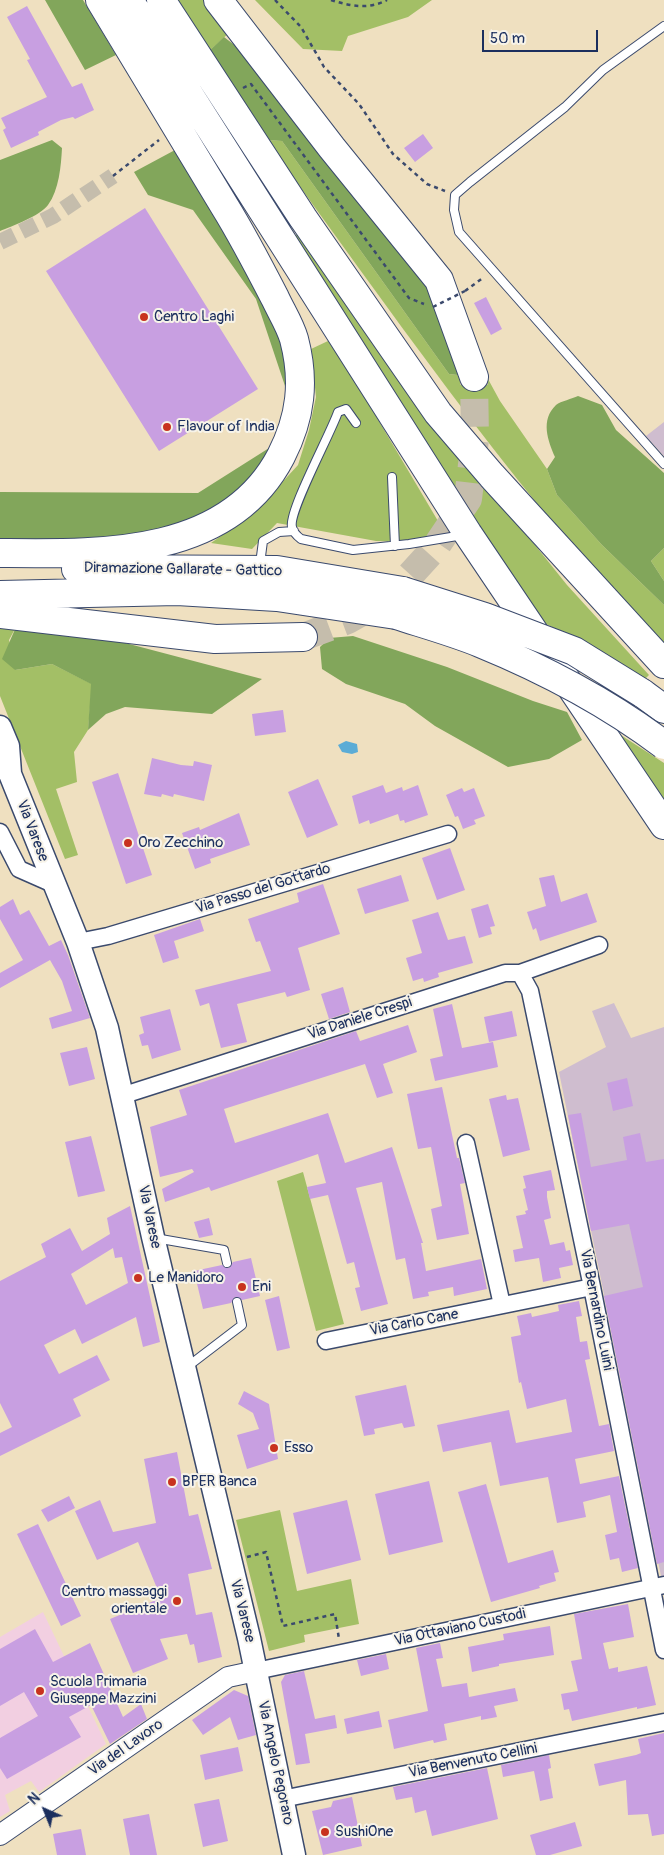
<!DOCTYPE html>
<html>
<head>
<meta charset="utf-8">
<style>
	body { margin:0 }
	#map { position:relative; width:664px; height:1855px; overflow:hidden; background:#efe0c0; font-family:Pangolin,sans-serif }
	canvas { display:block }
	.north { position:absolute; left:20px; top:1785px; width:50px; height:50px; -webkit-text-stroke:4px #f7f3e8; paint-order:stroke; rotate:316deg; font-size:14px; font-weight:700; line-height:20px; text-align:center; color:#1b2f5e }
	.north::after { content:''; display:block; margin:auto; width:18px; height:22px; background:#1b2f5e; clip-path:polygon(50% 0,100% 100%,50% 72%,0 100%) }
	.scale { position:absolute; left:482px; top:30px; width:116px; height:22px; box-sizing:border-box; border:2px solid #1b2f5e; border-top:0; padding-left:6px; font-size:15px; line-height:18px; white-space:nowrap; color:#1b2f5e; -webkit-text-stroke:4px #f7f3e8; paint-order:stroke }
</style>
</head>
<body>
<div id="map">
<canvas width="664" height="1855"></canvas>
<div class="north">N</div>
<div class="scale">50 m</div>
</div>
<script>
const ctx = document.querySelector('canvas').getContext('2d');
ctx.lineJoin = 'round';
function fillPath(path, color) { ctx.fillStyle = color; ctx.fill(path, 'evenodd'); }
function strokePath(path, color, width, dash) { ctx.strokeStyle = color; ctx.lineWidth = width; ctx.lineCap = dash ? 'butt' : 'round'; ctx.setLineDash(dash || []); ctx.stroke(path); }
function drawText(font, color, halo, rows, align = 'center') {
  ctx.font = font + ' Pangolin,sans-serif'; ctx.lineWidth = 4; ctx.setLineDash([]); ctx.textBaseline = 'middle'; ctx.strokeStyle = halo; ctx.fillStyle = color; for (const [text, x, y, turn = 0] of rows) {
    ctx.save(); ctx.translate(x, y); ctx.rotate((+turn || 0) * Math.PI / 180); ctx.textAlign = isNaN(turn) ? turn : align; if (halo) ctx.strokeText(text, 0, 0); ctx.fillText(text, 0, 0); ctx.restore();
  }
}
fillPath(new Path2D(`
	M43 1612 106 1744 39 1792 31 1781 5 1795 10 1811 0 1817V1637Z`), '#f2cfe1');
fillPath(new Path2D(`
	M664 422V456L646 436Z
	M614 1003 631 1038 664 1027V1576H661L559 1072 606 1047 592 1011Z`), '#cfbdcf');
fillPath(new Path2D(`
	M175 0H205L230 32 208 52Z
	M255 0H432L408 17 348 36 342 51 303 49Z
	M268 140 282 141 449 374 488 379 500 401 547 469 557 495 602 545 664 605V650C526 503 410 339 293 177Z
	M299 233 403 380 567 585 649 675 643 681 595 650 537 619 292 238Z
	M328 341 354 379 451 543 376 541 277 523 252 549 211 543 255 512 298 465 309 430 316 397 311 349Z
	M664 548V581L651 561Z
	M0 623 16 627 9 640 15 670 52 664 92 684 88 730 74 752 77 782 56 789 78 855 65 859 0 696Z
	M613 730 664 763V806Z
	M303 1172 344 1324 316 1331 277 1181Z
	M280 1510 297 1591 351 1579 359 1624 304 1635 305 1642 269 1651 236 1520Z`), '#a3bf66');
fillPath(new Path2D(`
	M45 0H83L116 55 85 70Z
	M224 37 250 57 427 280 466 376 449 374 282 141 268 140 208 52Z
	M52 140 62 148C61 166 59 190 48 205 40 216 12 226 0 231V160Z
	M175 150 267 299 288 348 286 389 256 299 193 210 148 195 134 172Z
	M578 396 602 405 616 430 664 473V548L651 561 664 581V605L602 545 557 495 547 469 555 457C548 441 540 420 556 405 561 401 572 399 578 396Z
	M277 443 270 465 230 502 189 524 138 535 0 542V492L198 493Z
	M16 627 114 640 262 679 212 714 125 707 106 714 88 730 91 684 52 664 15 670 2 659Z
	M353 636 447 667 533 701 567 712 582 740 549 759 508 767 435 726 405 704 346 684 322 669 320 647 329 638Z`), '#82a65b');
fillPath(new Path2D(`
	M346 741 357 744 358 752 352 754 342 752 338 745Z`), '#5bacd6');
fillPath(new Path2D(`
	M27 6 72 87 82 83 94 110 75 119 73 117 61 120 38 132 39 135 11 148 3 130 6 128 1 118 47 97 27 60 30 59 7 17Z
	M423 134 433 148 415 162 404 148Z
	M145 208 258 389 159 451 46 271Z
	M486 297 502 329 491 335 474 303Z
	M283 710 286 732 255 736 252 714Z
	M152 758 181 765 193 766 194 761 212 765 204 801 174 794 173 797 162 794 161 797 144 794Z
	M118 773 152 875 126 884 92 782Z
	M318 779 338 825 307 838 288 792Z
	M383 785 386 793 402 787 403 791 418 785 428 815 405 823 404 820 400 821 398 814 370 824 369 820 359 824 352 796Z
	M462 788 464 792 474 788 485 816 474 820 476 824 463 829 458 816 455 817 446 795Z
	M239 813 250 845 210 859 211 863 195 869 182 833 199 827 200 830Z
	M450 848 465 890 437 900 422 858Z
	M401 875 409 901 365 914 357 889Z
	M554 875 561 902 587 893 597 922 540 941 536 928 533 930 527 912 546 906 539 878Z
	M323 884 340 934 298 948 310 990 287 997 285 992 237 1004 247 1042 221 1048 209 1003 200 1006 195 990 271 971 260 941 256 942 248 919 299 902 297 893Z
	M13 899 20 915 29 910 49 946 61 940 68 955 90 1018 52 1029 49 1018 72 1011 62 981 50 960 0 988V973L23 960 0 919V907Z
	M488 904 495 926 490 927 492 934 479 938 471 909Z
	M438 912 448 940 465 936 473 963 438 973 439 977 424 982 423 978 413 981 406 958 422 953 412 920Z
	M200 919 204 931 174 941 179 958 163 963 154 935Z
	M343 987 350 1012 329 1019 321 994Z
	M452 1004 462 1048 493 1042 498 1067 435 1081 430 1059 443 1056 433 1009Z
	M170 1009 181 1050 152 1059 148 1045 142 1046 139 1035 144 1033 140 1017Z
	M512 1011 517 1036 489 1042 484 1017Z
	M408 1025 417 1052 383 1064 393 1093 377 1098 365 1064 224 1109 235 1143 328 1113 345 1163 392 1147 423 1243H421L426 1271 481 1259 487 1289 454 1296 453 1287 428 1292 429 1296 413 1299 405 1258 396 1260 382 1182 356 1188 388 1304 361 1311 355 1288 360 1287 354 1262 347 1264 328 1195 310 1199 307 1187 326 1183 318 1154 211 1191 209 1187 165 1202 162 1189 194 1172 192 1169 160 1177 150 1127 187 1115 179 1090 356 1031 360 1041Z
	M87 1047 95 1079 69 1086 60 1053Z
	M627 1078 633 1106 613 1111 607 1083Z
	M442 1087 457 1158H459L465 1183 460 1184 469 1234 437 1240 431 1209 442 1206 431 1147 418 1149 407 1094Z
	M506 1095 507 1100 518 1098 530 1150 503 1157 489 1099Z
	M581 1113 591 1167 627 1160 623 1137 640 1133 646 1162 664 1159V1562L657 1564 604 1296 643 1287 629 1224 591 1231 568 1115Z
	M91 1136 105 1191 78 1197 65 1142Z
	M551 1170 555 1190 547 1191V1197L551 1218 544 1220 550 1245 564 1242 566 1251 570 1250 573 1265 559 1268 561 1278 543 1282 539 1258 515 1262 513 1250 523 1248 516 1216 526 1214 525 1211 528 1210 523 1189 526 1188 523 1176Z
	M130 1206 160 1342 143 1347 136 1317 82 1344 75 1329 44 1345 59 1374 97 1355 110 1380 73 1399 81 1416 0 1456V1433L12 1427 0 1403V1281L46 1257 41 1244 70 1228 82 1251 110 1234 107 1218ZM113 1248 115 1258 122 1257 128 1283 86 1305 71 1274Z
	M209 1218 213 1235 199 1238 194 1222Z
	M251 1258 260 1296 242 1300 235 1297 231 1303 203 1309 194 1271 222 1265 229 1268 233 1262Z
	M279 1296 290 1348 277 1351 265 1300Z
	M579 1301 582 1316 576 1317 580 1342 587 1341 590 1359 585 1360 599 1426 609 1424 614 1451 575 1459 580 1484 619 1476 638 1568 622 1572 619 1558 610 1560 605 1535 617 1532 610 1495 583 1502 586 1517 557 1523 548 1477 500 1486 491 1442 443 1452 437 1425 509 1410 516 1443 572 1432 566 1399 527 1409 521 1382 519 1383 511 1337 521 1335 517 1316 531 1313 532 1317 559 1311 558 1305Z
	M406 1385 415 1426 404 1428 402 1423 374 1429 375 1434 364 1436 355 1396Z
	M244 1391 269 1404 278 1459 247 1469 237 1435 259 1429 253 1413 238 1404Z
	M177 1452 189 1516 198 1514 212 1569 188 1574 196 1615 212 1612 222 1657 198 1663 194 1644 190 1645 187 1634 160 1639 168 1659 133 1673 110 1619 161 1598 138 1542 97 1560 75 1511 100 1500 113 1532 156 1523 144 1459Z
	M429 1481 443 1542 389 1555 375 1494Z
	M486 1484 508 1563 553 1550 559 1572 554 1573 556 1581 539 1586 540 1588 491 1602 458 1492Z
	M69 1496 75 1508 48 1522 41 1510Z
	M347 1500 361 1560 307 1574 293 1513Z
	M38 1524 81 1616 61 1626 17 1534Z
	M628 1604 634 1637 603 1643 609 1669 618 1667V1672L647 1666 656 1705 637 1709V1707L572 1721 569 1709 564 1710 561 1694 578 1691 571 1661 582 1659 574 1614Z
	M550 1626 554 1655 499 1664V1666L472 1672 468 1647 504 1640 503 1634Z
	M35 1629 53 1662 90 1643 123 1717 141 1704 147 1719 110 1744 91 1705 69 1717 81 1737 7 1779 0 1768V1738L38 1716 24 1692 0 1706V1649Z
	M440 1643 443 1658 436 1659 442 1687 467 1683 469 1697 515 1688 518 1701 494 1706 497 1717 481 1720V1716L444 1724 447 1740 434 1743 433 1740 394 1749 388 1720 428 1711 416 1648Z
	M386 1654 389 1669 361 1676 357 1660Z
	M304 1671 315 1719 335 1715 337 1728 305 1734 310 1763 296 1765 281 1682 285 1675Z
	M234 1690 248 1696 256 1735 238 1740 230 1717 203 1735 192 1720Z
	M379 1711 382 1727 347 1734 344 1719Z
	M664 1733V1834L652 1836 648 1814 628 1815 626 1780 599 1786 594 1764 636 1755 641 1753 638 1739Z
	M238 1747 243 1771 205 1780 200 1755Z
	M549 1755 551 1768 548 1769 553 1798 540 1801 534 1771 503 1777 501 1765Z
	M487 1768 498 1819 432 1836 426 1810 415 1813 412 1797 396 1800 393 1787Z
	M352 1797 362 1846 323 1855 312 1811 331 1807 333 1801Z
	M219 1799 228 1841 203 1847 194 1804Z
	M149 1814 157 1855H130L123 1819Z
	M575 1822 582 1846 550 1855H536L530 1835Z
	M81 1829 86 1855H57L53 1834Z`), '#c89fe1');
strokePath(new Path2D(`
	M0 242 53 216 113 176`), '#c5bdac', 16, [16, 8]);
strokePath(new Path2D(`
	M303 637 348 620 393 594 435 548 468 499 475 439 474 377`), '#c5bdac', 28, [28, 14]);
const service = new Path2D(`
	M664 26 603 70 565 107 470 182 455 195 454 210 459 232 664 464
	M356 423 346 409 338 412C331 433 288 512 292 527 293 532 297 536 301 539L353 550 409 544 463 535
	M392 477 395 546
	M260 564 263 541 279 532 294 531
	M155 1238 224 1250 227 1263
	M187 1367 242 1325 237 1302`);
const minor = new Path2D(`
	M0 832 19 869 53 884
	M78 942 108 936 448 834
	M520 973 530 991 592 1287 664 1650
	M121 1096 505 973H520L599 945
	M466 1143 502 1305
	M326 1341 592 1287
	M256 1671 664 1585
	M282 1799 664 1722`);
const tertiary = new Path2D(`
	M0 1835 228 1677 256 1671`);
const secondary = new Path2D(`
	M0 727 8 746 10 773
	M0 757 10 774 78 942 107 1028 153 1237 249 1638 294 1855`);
const motorway = new Path2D(`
	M129 0 468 534 664 825
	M161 0 303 218 438 413 492 476 664 664
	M218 0 332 148 439 280 474 377
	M0 553C100 554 228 558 281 456 301 417 305 381 294 339 290 325 281 311 275 298 259 267 243 236 225 207 183 138 142 69 100 0
	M76 569 277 570 403 591
	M0 595 177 591 277 597 396 615
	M0 614 215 639 303 637
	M642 693 664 709`);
strokePath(service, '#3b4a6d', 10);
strokePath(minor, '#3b4a6d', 19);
strokePath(tertiary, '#3b4a6d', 22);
strokePath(secondary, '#3b4a6d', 25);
strokePath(motorway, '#3b4a6d', 30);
strokePath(new Path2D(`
	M275 0 301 27 324 67 359 104 393 154 427 184 445 191
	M331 0C350 6 368 10 387 0
	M243 88 251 84 409 298 424 304
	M113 176 159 140
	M465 291 484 277
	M247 1557 266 1552 283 1626 335 1614 339 1639`), '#3b4a6d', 2.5, [4, 4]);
strokePath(service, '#fff', 8);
strokePath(minor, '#fff', 16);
strokePath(tertiary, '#fff', 20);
strokePath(secondary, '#fff', 22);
strokePath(motorway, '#fff', 28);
const motorwayBridge = new Path2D(`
	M403 591 485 617 574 651 642 693
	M396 615C424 624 453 632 480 643 546 670 607 702 664 745`);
strokePath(motorwayBridge, '#3b4a6d', 30, []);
strokePath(new Path2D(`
	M433 307 465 291`), '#3b4a6d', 2.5, [4, 4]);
strokePath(motorwayBridge, '#fff', 28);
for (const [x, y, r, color] of [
	[144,317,5,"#c8321e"],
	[167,427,5,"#c8321e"],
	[128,843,5,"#c8321e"],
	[138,1278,5,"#c8321e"],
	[242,1287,5,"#c8321e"],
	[274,1448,5,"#c8321e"],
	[172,1482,5,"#c8321e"],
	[177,1601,5,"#c8321e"],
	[40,1691,5,"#c8321e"],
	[325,1832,5,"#c8321e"]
]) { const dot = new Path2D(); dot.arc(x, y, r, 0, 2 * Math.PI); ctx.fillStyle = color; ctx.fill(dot); strokePath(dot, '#f7f3e8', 2); }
drawText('15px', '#1b2f5e', '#f7f3e8', [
	["Centro Laghi",154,317],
	["Flavour of India",177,427],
	["Oro Zecchino",138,843],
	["Le Manidoro",148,1278],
	["Eni",252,1287],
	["Esso",284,1448],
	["BPER Banca",182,1482],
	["Centro massaggi",167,1592,"right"],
	["orientale",167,1609,"right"],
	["Scuola Primaria",50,1682],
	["Giuseppe Mazzini",50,1699],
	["SushiOne",335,1832]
], 'left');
drawText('15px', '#1b2f5e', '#f7f3e8', [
	["Diramazione Gallarate - Gattico",183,570,1],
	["Via Varese",32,831,69],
	["Via Passo del Gottardo",263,889,-17],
	["Via Daniele Crespi",360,1019,-18],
	["Via Varese",149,1217,78],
	["Via Bernardino Luini",596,1310,79],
	["Via Carlo Cane",414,1323,-11],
	["Via Varese",242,1611,76],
	["Via Ottaviano Custodi",460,1628,-12],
	["Via del Lavoro",126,1748,-35],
	["Via Benvenuto Cellini",473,1761,-11],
	["Via Angelo Pegoraro",275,1763,78]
]);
</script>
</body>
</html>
